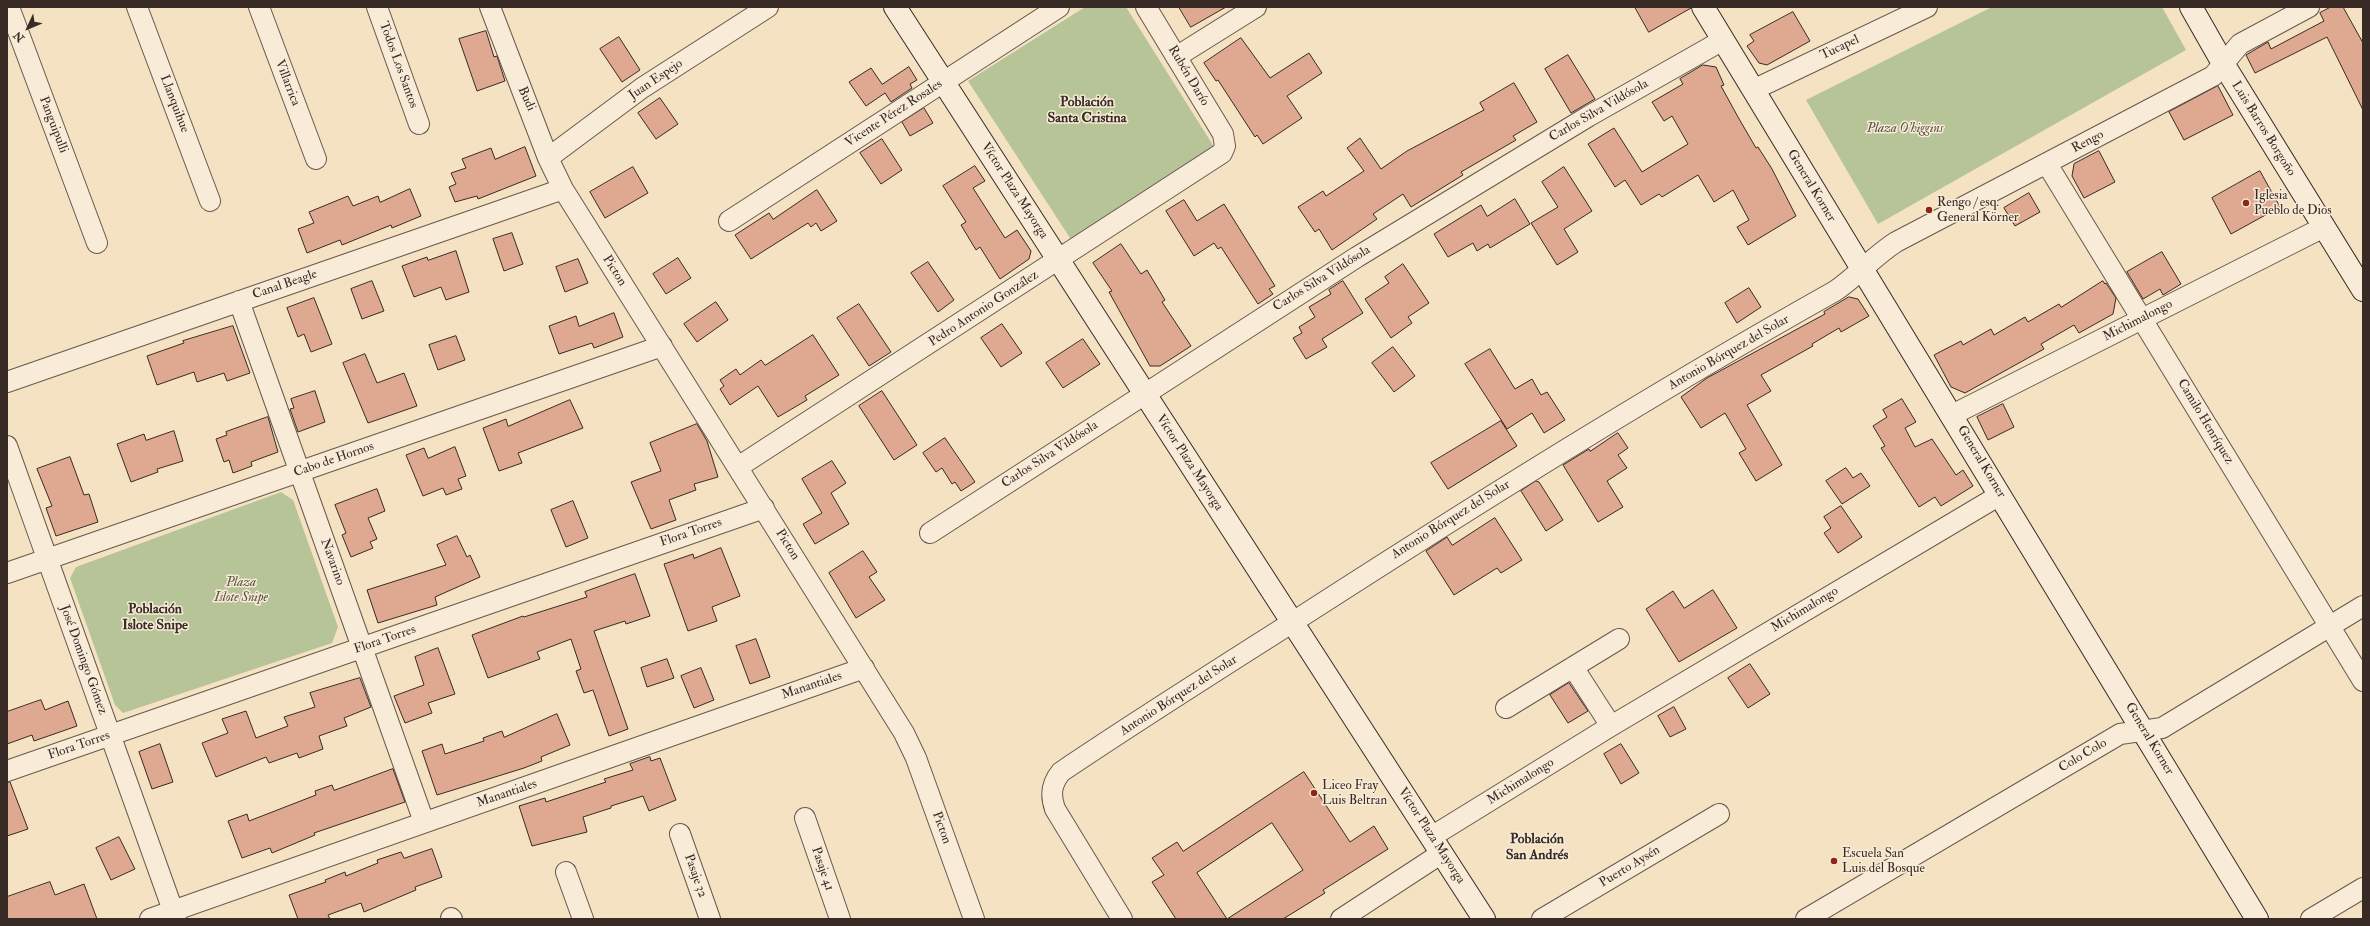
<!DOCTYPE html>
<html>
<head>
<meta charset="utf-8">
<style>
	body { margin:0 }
	#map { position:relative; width:2370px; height:926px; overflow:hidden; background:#f4e2c3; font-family:"IM FELL Double Pica",serif }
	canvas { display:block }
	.frame { position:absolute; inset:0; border:8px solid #382a25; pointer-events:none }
	.north { position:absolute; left:8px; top:8px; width:40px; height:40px; -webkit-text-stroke:3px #f8ecd8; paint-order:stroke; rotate:226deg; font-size:11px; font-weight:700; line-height:16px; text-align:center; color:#382a25 }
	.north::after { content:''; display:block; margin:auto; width:14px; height:18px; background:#382a25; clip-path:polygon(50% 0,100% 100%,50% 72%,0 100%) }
</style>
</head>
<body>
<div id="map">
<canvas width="2370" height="926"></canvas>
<div class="frame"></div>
<div class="north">N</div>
</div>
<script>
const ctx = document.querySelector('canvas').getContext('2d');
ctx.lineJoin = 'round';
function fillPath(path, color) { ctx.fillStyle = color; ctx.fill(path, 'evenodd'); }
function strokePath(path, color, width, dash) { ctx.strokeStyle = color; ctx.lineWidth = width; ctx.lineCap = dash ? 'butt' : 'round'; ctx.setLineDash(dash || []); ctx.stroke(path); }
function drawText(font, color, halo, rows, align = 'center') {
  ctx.font = font + ' "IM FELL Double Pica",serif'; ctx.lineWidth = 3; ctx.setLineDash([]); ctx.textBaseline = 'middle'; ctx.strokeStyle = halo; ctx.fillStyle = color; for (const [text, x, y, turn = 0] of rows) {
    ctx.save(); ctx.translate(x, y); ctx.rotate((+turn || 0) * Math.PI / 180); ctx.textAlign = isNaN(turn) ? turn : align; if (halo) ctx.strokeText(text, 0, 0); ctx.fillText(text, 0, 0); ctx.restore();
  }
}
fillPath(new Path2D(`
	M1085 7H1126L1216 150 1072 241 968 81Z
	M1992 7H2162L2186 50 1878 224 1806 100Z
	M281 492 293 500 338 627 332 643 123 713 115 705 70 578 76 567Z`), '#b6c498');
const building = new Path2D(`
	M1179 7H1226L1191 27Z
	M1635 7H1691V8L1649 32Z
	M2331 7H2343L2363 43V110L2327 37 2255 73 2246 55 2268 42 2271 49 2324 21 2320 13Z
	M1793 12 1810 41 1767 65 1759 63 1747 46 1754 41 1750 35Z
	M486 31 494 57 497 56 505 81 477 91 459 39Z
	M619 37 640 70 622 82 600 49Z
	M1241 38 1270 78 1309 53 1322 73 1287 96 1302 118 1263 144 1257 135 1255 137 1218 80 1216 81 1204 63Z
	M1568 55 1595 99 1571 113 1545 69Z
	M1703 65 1716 67 1724 85 1721 86 1738 117 1756 148 1758 147 1772 169 1796 216 1748 245 1737 227 1749 220 1733 190 1714 202 1698 175 1662 197 1659 194 1641 205 1625 180 1615 187 1588 144 1614 128 1642 172 1688 144 1672 116 1664 121 1652 102 1683 84 1680 79Z
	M909 67 917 80 910 84 912 88 891 102 885 93 866 106 849 82 871 68 882 84Z
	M1514 83 1537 122 1513 136 1516 140 1461 172 1463 175 1411 207 1403 194 1373 214 1377 219 1332 250 1319 229 1315 232 1298 207 1323 191 1326 196 1364 171 1347 148 1360 138 1381 169 1407 151 1484 110 1480 103Z
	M2218 86 2233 115 2184 140 2169 112Z
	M660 98 678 124 656 139 638 113Z
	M924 108 933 123 910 136 902 122Z
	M882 139 902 170 881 184 860 153Z
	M525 147 536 176 478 199 477 196 455 202 449 187 456 184 451 173 466 168 462 159 491 148 495 159Z
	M2099 151 2115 182 2084 198 2072 176 2074 164Z
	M975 166 985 181 973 188 1005 238 1017 230 1031 251 1029 259 1000 279 980 247 976 250 961 225 966 222 943 186Z
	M633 167 648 193 605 218 590 192Z
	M1564 167 1592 211 1564 229 1578 252 1557 265 1531 223 1558 207 1542 182Z
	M2260 171 2280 207 2231 234 2212 198Z
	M410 189 421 216 392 228 391 225 342 245 340 240 307 253 298 229 314 223 309 212 348 196 353 206 378 196 380 202Z
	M817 190 837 221 821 231 816 223 811 227 808 223 751 259 735 235 769 213 773 219Z
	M2029 193 2040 212 2015 226 2004 208Z
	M1515 199 1530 224 1490 248 1488 244 1477 251 1473 243 1448 257 1434 234 1481 205 1487 216Z
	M1184 200 1197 221 1224 204 1275 286 1269 289 1273 294 1258 304 1221 247 1218 249 1214 243 1194 256 1166 211Z
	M512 233 523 264 504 271 493 239Z
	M1121 244 1141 274 1147 270 1165 300 1162 302 1191 346 1160 366H1150L1109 292 1112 291 1093 263Z
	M456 251 469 292 446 300 441 287 414 297 402 266 427 257 428 260Z
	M2162 252 2181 284 2163 295 2160 289 2143 299 2127 272Z
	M678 258 691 278 666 294 653 274Z
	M578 259 588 283 565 292 556 267Z
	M928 262 954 300 938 312 911 273Z
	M1403 264 1429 303 1408 317 1412 323 1391 338 1365 299 1389 283 1385 277Z
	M372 281 384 311 362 319 351 289Z
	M1343 281 1363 313 1322 339 1327 347 1306 359 1293 338 1302 333 1299 327 1315 317 1309 307 1331 294 1329 290Z
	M2103 281 2105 284 2106 283 2116 298 2113 314 2079 333 2074 325 2041 344 2044 349 1965 393 1951 387 1934 355 1961 341 1963 345 1991 329 1994 335 2025 317 2028 322 2059 304 2061 307Z
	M1749 288 1761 307 1737 323 1725 303Z
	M1849 297 1858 299 1869 316 1841 332 1839 328 1812 344 1813 346 1761 375 1771 391 1747 405 1782 465 1756 481 1739 453 1746 449 1725 413 1701 428 1681 397 1707 378 1825 314 1824 312Z
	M314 298 332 344 311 352 304 334 298 337 287 308Z
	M716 302 728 320 697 342 684 324Z
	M859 304 891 352 869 366 837 318Z
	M614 313 623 337 594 348 592 343 559 354 549 326 576 316 579 326Z
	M1002 324 1022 353 1001 367 981 338Z
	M233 326 250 373 227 381 224 373 197 382 194 372 157 385 147 356 184 343 183 341Z
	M813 335 839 375 805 396 807 400 778 417 758 386 730 405 720 389 724 386 720 380 736 369 740 375 761 360 765 365Z
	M456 336 465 360 438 370 429 345Z
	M1083 339 1100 364 1063 388 1046 363Z
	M1393 347 1415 376 1394 392 1372 363Z
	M1490 349 1515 389 1532 379 1541 395 1547 392 1565 420 1544 433 1532 413 1507 429 1465 364Z
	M365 354 377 383 404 373 417 406 368 423 343 363Z
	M315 391 325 422 298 432 290 409 294 408 291 399Z
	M882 391 917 445 894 460 859 406Z
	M1902 399 1916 422 1905 428 1915 447 1932 439 1956 475 1963 470 1973 486 1941 506 1935 497 1919 507 1881 448 1885 446 1873 426 1887 417 1883 410Z
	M570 400 583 428 518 453 522 463 499 471 483 428 506 419 508 426Z
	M2003 404 2014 427 1988 440 1977 417Z
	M268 417 278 452 251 462 252 466 233 473 229 460 224 462 216 439 227 435 226 432Z
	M1501 421 1517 446 1448 489 1431 463Z
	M697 424 707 441 718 477 694 484 696 490 669 500 676 520 651 529 631 482 661 471 650 443Z
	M174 431 183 461 157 469 158 472 131 482 117 444 144 434 146 440Z
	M1618 433 1628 448 1618 455 1627 468 1607 481 1623 507 1598 522 1563 465 1589 449 1590 451Z
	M945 438 975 482 961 491 955 482 952 484 942 468 936 472 923 453Z
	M455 447 466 476 458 479 462 489 446 495 443 488 423 496 406 455 424 448 428 458Z
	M70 457 84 495 89 494 98 522 56 536 46 508 52 506 37 469Z
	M832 461 846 483 831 493 849 524 815 544 803 524 822 513 802 479Z
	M1846 468 1853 478 1861 473 1870 486 1842 504 1826 481Z
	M1536 481 1539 482 1563 520 1546 531 1521 491Z
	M377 489 385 511 368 518 377 539 370 542 373 548 351 557 342 535 346 533 335 505Z
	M573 501 588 538 566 547 551 510Z
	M1841 506 1862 537 1838 553 1824 533 1831 528 1824 517Z
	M1495 518 1522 560 1501 573 1497 568 1454 595 1426 551 1447 537 1452 545Z
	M457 536 467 557 470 555 480 577 435 597 437 605 378 623 367 590 446 565 437 545Z
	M721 548 740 596 712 607 717 621 688 631 664 564 693 554 694 558Z
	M863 551 877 572 869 577 885 600 856 618 829 573Z
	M635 574 650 616 626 624 625 621 594 631 628 729 609 736 593 690 584 693 576 671 581 669 571 639 537 652 540 659 488 678 472 635 523 616 524 617 587 597 585 592Z
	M1713 590 1737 628 1679 662 1646 609 1673 591 1684 608Z
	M756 639 770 677 750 684 736 646Z
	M438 648 455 694 428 703 432 713 405 723 394 696 424 685 415 657Z
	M667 659 674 678 647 687 641 668Z
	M1750 664 1770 694 1748 708 1728 678Z
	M701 668 714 700 694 708 681 676Z
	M360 678 371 707 344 718 347 726 319 736 323 749 299 758 297 753 269 763 266 757 216 777 202 743 228 733 222 719 246 711 256 738 288 726 284 717 315 707 310 693Z
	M1569 683 1588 711 1568 723 1550 695Z
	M41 700 45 710 68 701 77 726 34 741 32 735 7 744V712Z
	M1674 707 1686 729 1670 737 1658 716Z
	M557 714 570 745 541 757 542 761 524 768 437 795 422 751 442 744 445 754 484 741 483 738 502 731 504 737Z
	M160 744 173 782 152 789 139 752Z
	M1621 744 1639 773 1621 784 1604 754Z
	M650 757 651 761 660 758 676 800 649 811 643 796 611 806V808L583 817 587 832 532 846 519 806 545 798 546 802 606 782 604 779 633 770 630 764Z
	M393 769 405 802 314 833 315 835 272 853 270 848 242 858 228 821 247 814 249 821 316 795 315 791 332 785 334 790Z
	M1304 772 1350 842 1374 826 1388 849 1323 890 1325 893 1283 919H1176L1152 882 1164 875 1152 858 1177 842 1183 851ZM1272 823 1303 870 1227 919 1197 873Z
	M7 782H10L28 829 7 836Z
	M119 837 135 869 111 880 96 848Z
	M432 849 442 877 415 887 416 890 364 912 361 903 328 915 330 919H298L289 895 326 882 325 880 345 872 346 876 378 863 377 860 401 852 404 858Z
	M50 882 55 895 84 884 97 919H7V897Z`);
fillPath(building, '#dfa890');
strokePath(building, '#382a25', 1);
const street = new Path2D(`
	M9 7 97 243
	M137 7 210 201
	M259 7 316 159
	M377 7 419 124
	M490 7 548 158 563 189 904 733 916 758 974 919
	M1176 57 1256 7
	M1753 90 1927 7
	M548 158 642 88 768 7
	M2047 164 2363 681
	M729 221 1059 7
	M239 301 424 822
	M7 382 563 189
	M1952 415 2324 227
	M7 446 176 919
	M738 467 1222 153 1225 146 1223 134 1146 7
	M930 533 1357 257 1589 116 1723 40
	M7 573 662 346
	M1573 667 1611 726
	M1506 708 1619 639
	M7 771 764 508
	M805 818 840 919
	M680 834 710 919
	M1431 837 1611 726 2000 495
	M566 872 583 919
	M451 918 452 919
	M150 919 864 668
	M1122 919 1055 809C1050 795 1051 784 1061 772 1141 718 1224 666 1307 613 1481 501 1655 392 1835 291 1857 276 1874 256 1896 242L2213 76 2240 44 2309 7
	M1341 919 1442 853
	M1542 919 1719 814
	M1806 919 2120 734 2162 728 2363 606
	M2311 919 2363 888`);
const secondary = new Path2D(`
	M895 7 1484 919
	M1703 7 2257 919
	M2191 7 2224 65 2363 290`);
strokePath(street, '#67584c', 22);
strokePath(secondary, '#382a25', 24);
strokePath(street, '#f8ecd8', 20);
strokePath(secondary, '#f8ecd8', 22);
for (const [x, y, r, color] of [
	[2246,203,4,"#8f2418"],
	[1929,210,4,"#8f2418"],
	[1314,793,4,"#8f2418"],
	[1834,861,4,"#8f2418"]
]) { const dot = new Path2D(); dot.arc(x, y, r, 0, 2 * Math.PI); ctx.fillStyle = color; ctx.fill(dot); strokePath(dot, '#f8ecd8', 1.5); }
drawText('13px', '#382a25', '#f8ecd8', [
	["Tucapel",1840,48,-25],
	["Todos Los Santos",398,65,70],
	["Rubén Darío",1188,76,59],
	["Juan Espejo",656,80,-34],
	["Villarrica",287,83,69],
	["Budi",526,99,66],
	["Llanquihue",174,104,69],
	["Carlos Silva Vildósola",1599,111,-30],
	["Vicente Pérez Rosales",894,114,-33],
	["Panguipulli",53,125,69],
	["Luis Barros Borgoño",2263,129,58],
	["Rengo",2088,142,-28],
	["General Korner",1811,186,59],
	["Víctor Plaza Mayorga",1014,191,57],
	["Picton",614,271,58],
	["Carlos Silva Vildósola",1322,279,-32],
	["Canal Beagle",285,285,-19],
	["Pedro Antonio González",984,309,-33],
	["Michimalongo",2138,321,-27],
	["Antonio Bórquez del Solar",1729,353,-30],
	["Camilo Henríquez",2205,422,59],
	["Carlos Silva Vildósola",1050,455,-33],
	["Cabo de Hornos",334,460,-19],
	["General Korner",1981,462,59],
	["Víctor Plaza Mayorga",1189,463,57],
	["Antonio Bórquez del Solar",1451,520,-32],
	["Flora Torres",691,533,-19],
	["Picton",787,545,58],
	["Navarino",332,562,70],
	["Michimalongo",1805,610,-31],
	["Flora Torres",385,640,-19],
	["José Domingo Gómez",83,660,70],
	["Manantiales",812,686,-19],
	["Antonio Bórquez del Solar",1179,696,-33],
	["General Korner",2149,739,59],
	["Flora Torres",79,746,-19],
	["Colo Colo",2083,756,-31],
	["Michimalongo",1521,782,-32],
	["Manantiales",507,794,-19],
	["Picton",941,828,70],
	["Víctor Plaza Mayorga",1431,836,57],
	["Puerto Aysén",1630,867,-31],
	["Pasaje 41",822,869,71],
	["Pasaje 32",695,876,70]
]);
drawText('italic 13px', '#585042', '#f8ecd8', [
	["Plaza O'higgins",1905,129],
	["Plaza",241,583],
	["Islote Snipe",241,598]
]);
drawText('13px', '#382a25', '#f8ecd8', [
	["Iglesia",2254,196],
	["Pueblo de Dios",2254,211],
	["Rengo / esq.",1937,203],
	["General Körner",1937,218],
	["Liceo Fray",1322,786],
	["Luis Beltran",1322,801],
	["Escuela San",1842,854],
	["Luis del Bosque",1842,869]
], 'left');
drawText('bold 14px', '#382a25', '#f8ecd8', [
	["Población",1087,103],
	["Santa Cristina",1087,119],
	["Población",155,610],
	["Islote Snipe",155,626],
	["Población",1537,840],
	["San Andrés",1537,856]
]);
</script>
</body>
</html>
